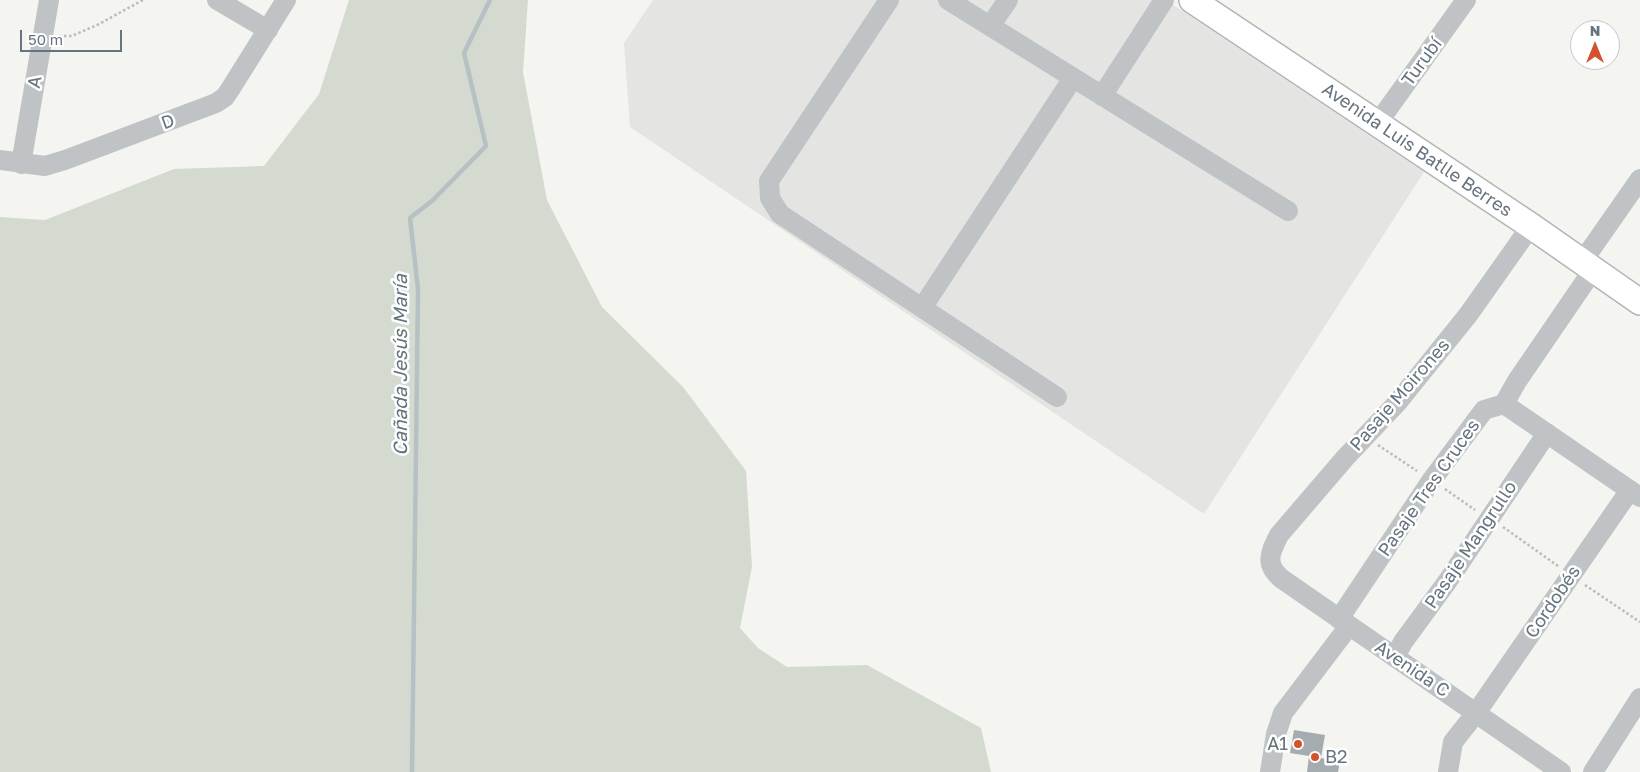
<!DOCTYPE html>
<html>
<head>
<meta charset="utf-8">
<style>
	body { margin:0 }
	#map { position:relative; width:1640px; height:772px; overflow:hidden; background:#f4f4f0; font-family:"Golos Text",sans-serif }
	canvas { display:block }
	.north { position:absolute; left:1570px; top:20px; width:50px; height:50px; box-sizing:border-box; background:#fff; border:1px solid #c1c7cc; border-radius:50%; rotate:0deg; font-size:14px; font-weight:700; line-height:20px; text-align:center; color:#65747f }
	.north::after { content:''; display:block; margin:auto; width:18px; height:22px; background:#d5512e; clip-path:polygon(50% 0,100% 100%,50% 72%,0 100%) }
	.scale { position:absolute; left:20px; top:30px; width:102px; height:22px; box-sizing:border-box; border:2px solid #65747f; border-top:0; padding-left:6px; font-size:15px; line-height:18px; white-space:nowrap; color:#65747f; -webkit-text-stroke:4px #fff; paint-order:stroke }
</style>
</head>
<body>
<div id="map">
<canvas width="1640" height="772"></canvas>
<div class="north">N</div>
<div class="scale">50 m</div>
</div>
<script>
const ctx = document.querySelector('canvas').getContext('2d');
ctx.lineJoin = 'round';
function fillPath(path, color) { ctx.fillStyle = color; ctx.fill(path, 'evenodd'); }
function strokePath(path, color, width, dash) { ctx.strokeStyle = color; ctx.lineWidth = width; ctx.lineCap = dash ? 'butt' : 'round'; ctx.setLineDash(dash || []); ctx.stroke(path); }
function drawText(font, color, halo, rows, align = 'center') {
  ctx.font = font + ' "Golos Text",sans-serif'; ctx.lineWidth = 5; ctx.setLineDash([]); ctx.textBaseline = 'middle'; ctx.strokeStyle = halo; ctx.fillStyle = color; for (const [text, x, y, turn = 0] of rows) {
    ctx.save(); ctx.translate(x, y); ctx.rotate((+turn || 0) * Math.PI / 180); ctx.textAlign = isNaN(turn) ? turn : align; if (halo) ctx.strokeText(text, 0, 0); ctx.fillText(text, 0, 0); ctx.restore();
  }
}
fillPath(new Path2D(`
	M653 0H1166L1424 172 1204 514 630 127 624 43Z`), '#e4e5e3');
fillPath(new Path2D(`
	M349 0H528L523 72 547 200 602 307 683 387 746 471 752 567 740 628 758 648 787 667 867 665 981 728 991 772H0V217L45 220 174 169 264 166 319 94Z`), '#d5dad1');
strokePath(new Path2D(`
	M412 772 418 289 410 218 433 200 486 146 464 53 490 0`), '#b6c1c4', 4.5);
fillPath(new Path2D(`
	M1294 730 1325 735 1321 758 1340 761 1338 772H1307L1309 756 1290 753Z`), '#a5acb0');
const major = new Path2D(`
	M1192 0 1531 226 1640 302`);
strokePath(major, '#b1b5b8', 28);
strokePath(new Path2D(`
	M59 36H72L99 24 143 0
	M1378 445 1417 471
	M1445 489 1475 510
	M1503 527 1558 566
	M1585 585 1640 622`), '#b9bbbd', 2.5, [2.5, 2.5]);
strokePath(new Path2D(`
	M217 0 268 30
	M889 0 769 181 770 198 780 214 1057 397
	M948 0 1288 211
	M990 26 1008 0
	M1102 96 1164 0
	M1377 124 1466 0
	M0 160 45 166 65 160 216 103 225 97 231 88 286 0
	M21 164 49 0
	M1531 226 1468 315 1397 403 1345 458 1279 535C1270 553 1264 564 1282 579L1561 772
	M1582 262 1640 179
	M922 308 1073 78
	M1504 404 1640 497
	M1339 619 1431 481 1484 410 1504 404 1517 381 1593 270
	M1395 657 1403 642 1447 582 1547 433
	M1270 772 1276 734 1283 713 1349 626
	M1448 772 1453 742 1476 713 1630 490
	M1593 772 1640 698`), '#bfc3c6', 20);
strokePath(major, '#fff', 25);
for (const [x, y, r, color] of [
	[1298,744,5,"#d5512e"],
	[1315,757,5,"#d5512e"]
]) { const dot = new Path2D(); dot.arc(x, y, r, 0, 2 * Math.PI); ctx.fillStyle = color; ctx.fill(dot); strokePath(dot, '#fff', 2); }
drawText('18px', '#65747f', '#fff', [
	["Turubí",1422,62,-54],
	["A",35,82,-80],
	["D",168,122,-20],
	["Avenida Luis Batlle Berres",1417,150,34],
	["Pasaje Moirones",1400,395,-49],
	["Pasaje Tres Cruces",1429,488,-55],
	["Pasaje Mangrullo",1471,545,-56],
	["Cordobés",1553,602,-56],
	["Avenida C",1412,669,34]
]);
drawText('18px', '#65747f', '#fff', [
	["A1",1288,744],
	["B2",1325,757,"left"]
], 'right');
drawText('italic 19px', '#60757c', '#fff', [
	["Cañada Jesús María",401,365,-90]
]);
</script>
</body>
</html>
